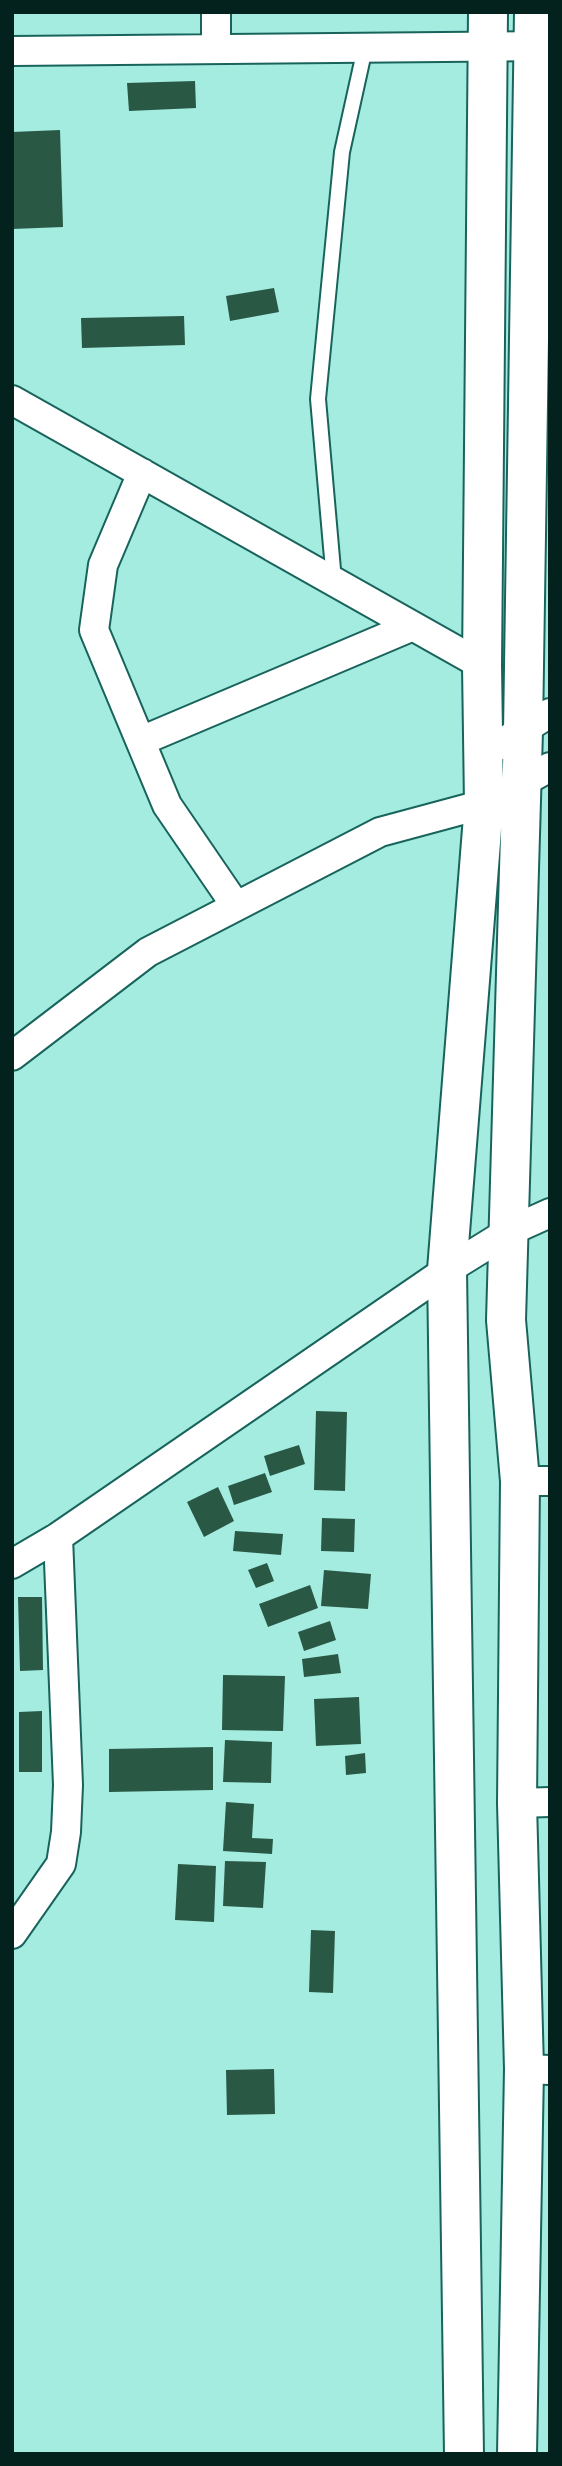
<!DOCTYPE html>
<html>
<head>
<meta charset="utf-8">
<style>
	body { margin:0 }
	#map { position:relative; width:562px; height:2466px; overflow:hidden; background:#a4ebe0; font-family:"Open Sans",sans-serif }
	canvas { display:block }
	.frame { position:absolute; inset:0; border:14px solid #03211d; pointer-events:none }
</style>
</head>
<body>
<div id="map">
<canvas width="562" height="2466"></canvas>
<div class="frame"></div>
</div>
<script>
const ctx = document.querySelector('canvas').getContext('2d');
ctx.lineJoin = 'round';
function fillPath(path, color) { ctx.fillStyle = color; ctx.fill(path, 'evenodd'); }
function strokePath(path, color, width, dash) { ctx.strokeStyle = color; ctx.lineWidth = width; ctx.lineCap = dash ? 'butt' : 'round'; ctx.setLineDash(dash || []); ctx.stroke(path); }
fillPath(new Path2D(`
	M195 81 196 108 129 111 127 83Z
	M60 130 63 227 12 229V132Z
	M274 288 279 312 230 321 226 296Z
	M184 316 185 345 82 348 81 318Z
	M316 1411 347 1412 345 1491 314 1490Z
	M299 1445 305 1464 270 1476 264 1456Z
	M265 1473 272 1492 234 1505 228 1486Z
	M218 1487 234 1521 204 1537 187 1502Z
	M322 1518 355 1519 354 1552 321 1551Z
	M235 1531 283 1534 281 1555 233 1551Z
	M267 1563 274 1581 256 1588 248 1570Z
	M324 1570 371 1574 368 1609 321 1606Z
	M310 1585 318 1608 268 1627 259 1604Z
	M18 1597H42L43 1670 20 1671Z
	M330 1621 336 1640 304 1651 298 1632Z
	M338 1654 341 1673 304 1677 302 1659Z
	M223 1675 285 1676 283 1731 222 1730Z
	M359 1697 361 1744 316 1746 314 1699Z
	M42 1711V1772H19V1712Z
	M225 1740 272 1742 271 1783 223 1782Z
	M213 1747V1790L109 1792V1749Z
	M365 1753 366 1773 346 1775 345 1756Z
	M226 1802 254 1804 252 1838 273 1839 272 1854 223 1851Z
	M225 1861 266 1862 263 1908 223 1906Z
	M178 1864 216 1866 214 1922 175 1920Z
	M311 1930 335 1931 333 1993 309 1992Z
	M274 2069 275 2114 227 2115 226 2070Z`), '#295845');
const service = new Path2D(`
	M334 581 318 399 342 152 365 48`);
const minor = new Path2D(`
	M216 12V48
	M12 51 550 46
	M12 400 482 665
	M142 473 103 565 94 630 167 805 236 906
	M141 741 413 626
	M484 754 550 713
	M12 1056 148 952 380 832 484 804 550 767
	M520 1481H550
	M12 1564 58 1537 447 1270 510 1231 550 1213
	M517 1803 550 1802
	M12 1934 61 1864 66 1832 68 1785 58 1537
	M524 2069 550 2070`);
const secondary = new Path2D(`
	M464 2454 447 1270 484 804 482 665 488 12
	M517 2454 524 2069 517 1803 520 1481 506 1320 523 731 534 12`);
strokePath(service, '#18645c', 18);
strokePath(minor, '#18645c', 32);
strokePath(secondary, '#18645c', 42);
strokePath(service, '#fff', 14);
strokePath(minor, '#fff', 28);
strokePath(secondary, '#fff', 38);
</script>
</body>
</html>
